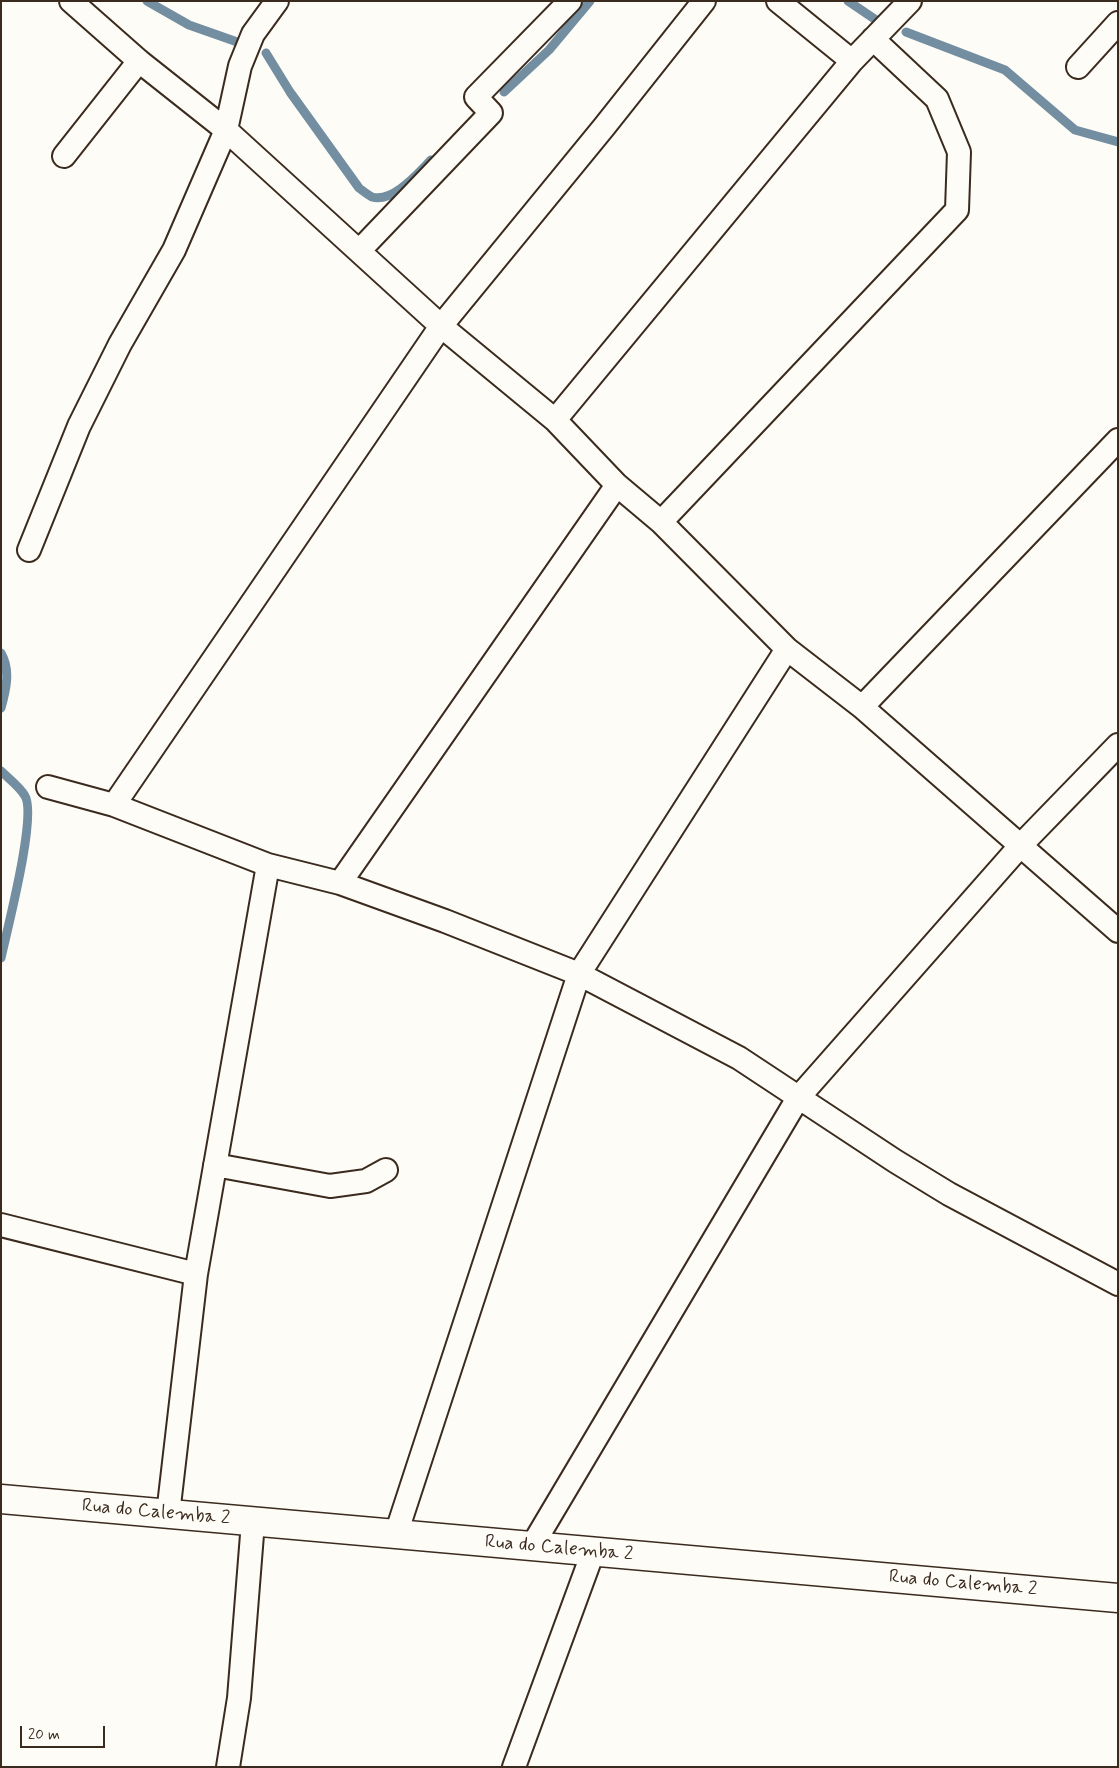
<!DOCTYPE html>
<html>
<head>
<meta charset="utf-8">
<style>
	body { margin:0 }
	#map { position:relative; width:1119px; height:1768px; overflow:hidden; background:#fdfcf7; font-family:Mynerve,sans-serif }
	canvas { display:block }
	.frame { position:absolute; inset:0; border:2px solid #3b2a1e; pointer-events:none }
	.scale { position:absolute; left:20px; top:1726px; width:85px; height:22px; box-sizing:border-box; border:2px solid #3b2a1e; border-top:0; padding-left:6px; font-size:15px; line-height:18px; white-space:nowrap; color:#3b2a1e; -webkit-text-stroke:4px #fdfcf7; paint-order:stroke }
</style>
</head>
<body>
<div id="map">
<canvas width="1119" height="1768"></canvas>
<div class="frame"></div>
<div class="scale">20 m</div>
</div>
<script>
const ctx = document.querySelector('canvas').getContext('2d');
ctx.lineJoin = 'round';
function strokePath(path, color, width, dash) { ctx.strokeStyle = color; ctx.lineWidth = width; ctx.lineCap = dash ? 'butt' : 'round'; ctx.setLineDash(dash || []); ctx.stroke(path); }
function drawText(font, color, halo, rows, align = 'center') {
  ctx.font = font + ' Mynerve,sans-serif'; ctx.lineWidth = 5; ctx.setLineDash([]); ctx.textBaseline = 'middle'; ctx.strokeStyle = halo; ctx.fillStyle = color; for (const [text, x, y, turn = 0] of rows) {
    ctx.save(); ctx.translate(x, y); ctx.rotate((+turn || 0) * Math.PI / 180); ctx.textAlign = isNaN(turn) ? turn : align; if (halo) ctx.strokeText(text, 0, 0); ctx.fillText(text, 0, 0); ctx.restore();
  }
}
strokePath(new Path2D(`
	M147 1 189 25 243 44
	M848 1 879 22
	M906 32 1005 70 1075 130 1118 142
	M266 53 290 92 359 188C363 191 368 195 372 197 393 203 418 173 431 160
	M504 92 549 50 590 1
	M1 653C11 670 6 690 1 708
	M1 771C9 779 20 787 25 796 37 816 7 930 1 958`), '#738ea0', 9);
const minor = new Path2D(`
	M71 1 139 61 226 130 441 326 555 420 617 485 661 522 787 649 862 707 1118 931
	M778 1 852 61
	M1078 67 1118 23
	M64 156 139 61
	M360 250 491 113 476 97 570 1
	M555 420 852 61 910 1
	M661 522 957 210 959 152 937 99 873 39
	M29 550 79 426 120 344 174 250 226 130 240 66 253 34 277 1
	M862 707 1118 440
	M48 787 114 805 268 865 340 883 445 921 579 974 739 1058 895 1161 949 1194 1118 1284
	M114 805 441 326 604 127 704 1
	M340 883 617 485
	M215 1165 330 1186 366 1181 386 1170
	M1 1225 196 1274
	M168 1514 196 1274 268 865
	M396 1534 579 974 787 649
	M532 1546 798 1098 1021 845 1118 745
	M228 1767 239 1698 253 1522
	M514 1767 593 1552`);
const secondary = new Path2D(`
	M1 1499 1118 1598`);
strokePath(minor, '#3b2a1e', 26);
strokePath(secondary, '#3b2a1e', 31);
strokePath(minor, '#fdfcf7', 22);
strokePath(secondary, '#fdfcf7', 28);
drawText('19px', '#3b2a1e', '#fdfcf7', [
	["Rua do Calemba 2",156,1513,5],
	["Rua do Calemba 2",559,1549,5],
	["Rua do Calemba 2",963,1584,5]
]);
</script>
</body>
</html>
